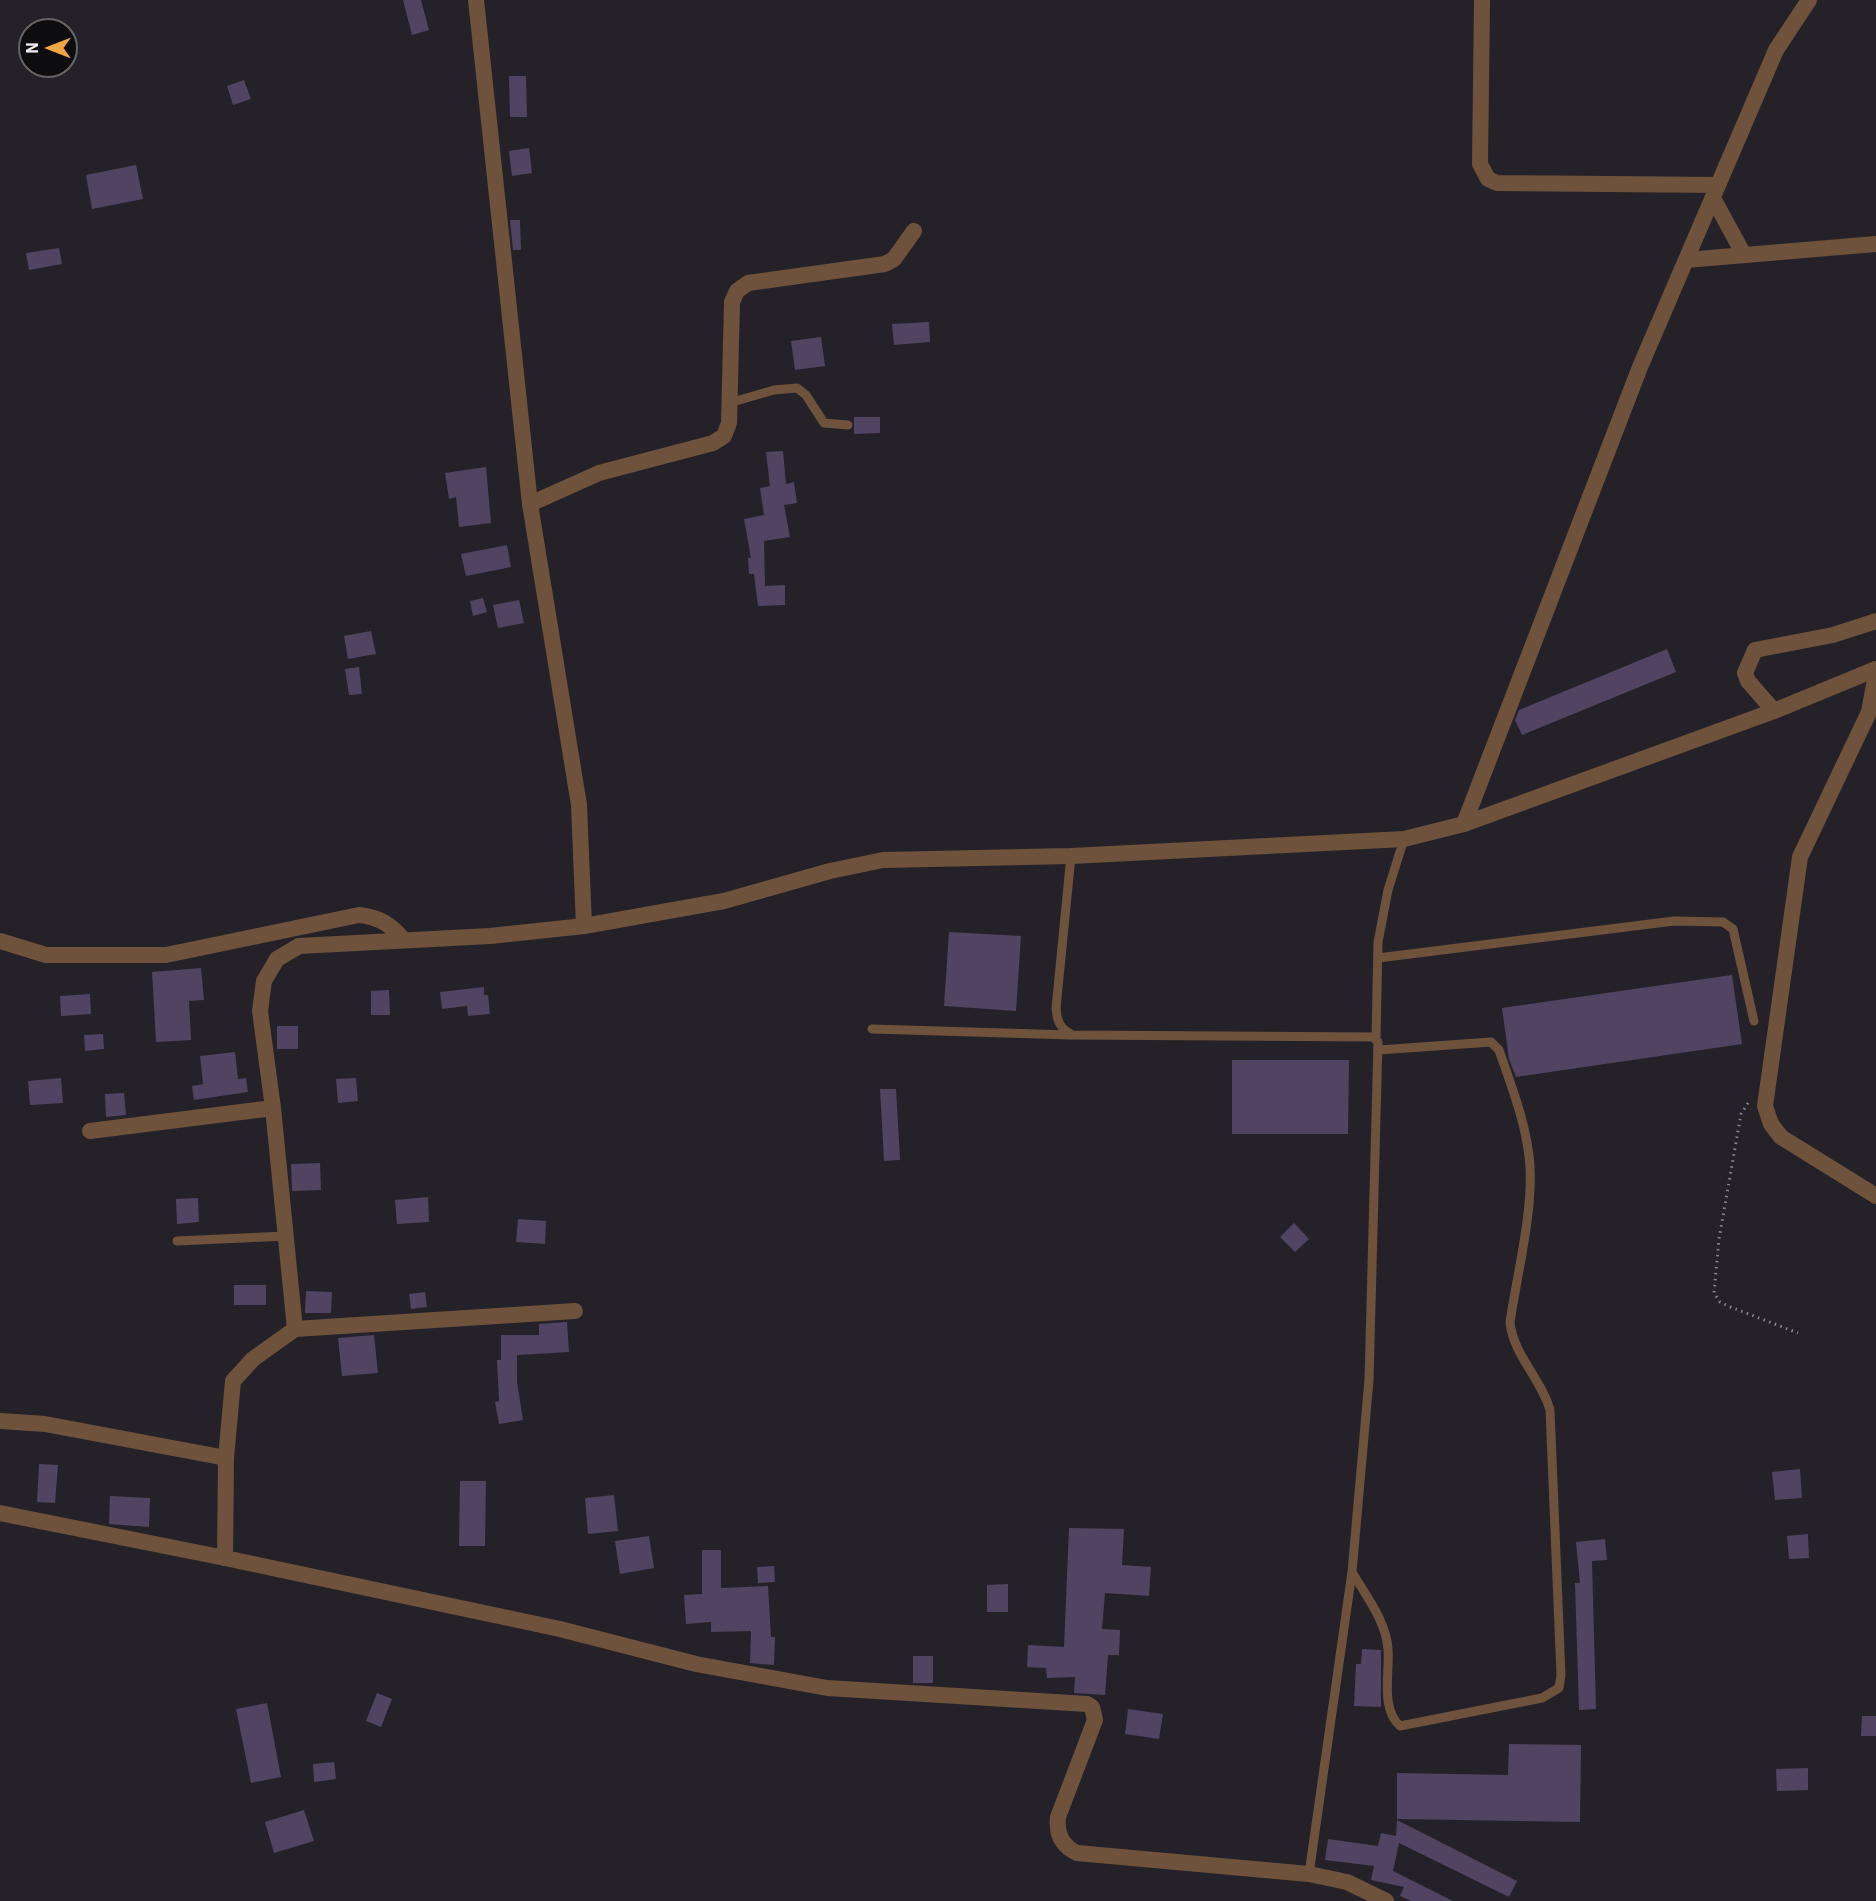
<!DOCTYPE html>
<html>
<head>
<meta charset="utf-8">
<style>
	body { margin:0 }
	#map { position:relative; width:1876px; height:1901px; overflow:hidden; background:#242228; font-family:"IBM Plex Sans",sans-serif }
	canvas { display:block }
	.north { position:absolute; left:18px; top:18px; width:60px; height:60px; box-sizing:border-box; background:#0d0c0f; border:2px solid #666468; border-radius:50%; rotate:270deg; font-size:16px; font-weight:700; line-height:24px; text-align:center; color:#ebe9ee }
	.north::after { content:''; display:block; margin:auto; width:21px; height:27px; background:#f3a542; clip-path:polygon(50% 0,100% 100%,50% 72%,0 100%) }
</style>
</head>
<body>
<div id="map">
<canvas width="1876" height="1901"></canvas>
<div class="north">N</div>
</div>
<script>
const ctx = document.querySelector('canvas').getContext('2d');
ctx.lineJoin = 'round';
function fillPath(path, color) { ctx.fillStyle = color; ctx.fill(path, 'evenodd'); }
function strokePath(path, color, width, dash) { ctx.strokeStyle = color; ctx.lineWidth = width; ctx.lineCap = dash ? 'butt' : 'round'; ctx.setLineDash(dash || []); ctx.stroke(path); }
fillPath(new Path2D(`
	M403 0H421L429 30 412 35Z
	M509 76H526L527 117H510Z
	M244 80 251 99 233 105 227 86Z
	M529 148 532 173 512 176 509 151Z
	M136 165 143 199 92 209 86 175Z
	M510 220H520L521 250H513Z
	M59 248 62 264 29 270 26 253Z
	M929 322 930 342 894 345 892 324Z
	M821 337 825 366 795 370 791 341Z
	M854 417H880V433L854 434Z
	M783 451 786 484 794 482 797 503 784 505 790 537 764 541 765 586 785 585V605L758 606 754 574H749L748 558H751L744 519 764 515 760 488 770 486 766 452Z
	M486 467 491 523 459 527 456 497 449 499 445 473Z
	M507 545 511 567 466 576 461 554Z
	M483 598 487 612 473 616 470 601Z
	M519 600 524 623 498 628 493 605Z
	M371 631 376 654 348 659 344 636Z
	M1667 649 1676 672 1522 735 1515 720 1519 710Z
	M359 667 362 694 349 695 345 669Z
	M949 932 1021 936 1016 1011 944 1006Z
	M201 968 204 1000 189 1001 191 1040 156 1042 152 972Z
	M1732 975 1742 1044 1516 1077 1509 1059 1502 1008Z
	M484 987V995H488L490 1014 468 1016 467 1006 442 1009 440 992Z
	M389 990 390 1015H371V991Z
	M90 994 91 1014 61 1016 60 996Z
	M277 1026H298V1049H277Z
	M103 1034 104 1049 85 1051 84 1035Z
	M235 1052 238 1079 246 1078 248 1092 194 1100 192 1086 203 1084 200 1056Z
	M1232 1060H1349L1348 1134H1232Z
	M61 1078 63 1103 30 1105 28 1081Z
	M356 1078 358 1101 338 1103 336 1079Z
	M880 1089H896L900 1160 884 1161Z
	M124 1093 126 1115 106 1117 105 1094Z
	M320 1163 321 1190 292 1191 291 1164Z
	M428 1197 429 1222 397 1224 395 1200Z
	M198 1198 199 1222 177 1224 176 1199Z
	M518 1219 546 1221 545 1244 516 1242Z
	M1294 1223 1309 1239 1295 1252 1280 1237Z
	M234 1285H266V1305H234Z
	M306 1291 332 1292 331 1313H305Z
	M425 1292 427 1307 411 1309 409 1294Z
	M567 1322 569 1352 517 1355V1382L523 1420 499 1424 495 1402 499 1401 497 1360H501V1335H539V1324Z
	M374 1335 378 1373 342 1376 338 1338Z
	M39 1464 58 1465 55 1503 37 1502Z
	M1800 1469 1802 1498 1775 1500 1772 1472Z
	M460 1481H486L485 1546H459Z
	M614 1495 618 1531 588 1534 585 1498Z
	M110 1496 150 1498 149 1527 109 1524Z
	M1069 1528 1124 1529 1122 1565 1151 1567 1149 1596 1105 1593 1102 1629 1120 1630 1119 1655H1108L1105 1695 1074 1693 1075 1677 1047 1678 1046 1668 1027 1667 1028 1645 1064 1647Z
	M1808 1534 1809 1558 1789 1559 1787 1536Z
	M649 1536 654 1568 620 1574 615 1541Z
	M1605 1539 1607 1560 1592 1561 1596 1709 1579 1710 1575 1583H1580L1576 1542Z
	M702 1550H721V1588L768 1586 771 1637H775L774 1665 750 1663 751 1631 711 1632V1622L686 1624 684 1595 702 1594Z
	M774 1566 775 1582 758 1583 757 1567Z
	M1008 1584V1612H987V1585Z
	M1362 1649 1381 1650V1707L1354 1706 1356 1664H1361Z
	M913 1656H933V1683H913Z
	M377 1693 392 1699 381 1727 366 1721Z
	M267 1703 281 1777 251 1783 236 1709Z
	M1128 1709 1163 1714 1159 1739 1125 1734Z
	M1862 1716H1876V1736H1861Z
	M1509 1744 1581 1745 1580 1822 1397 1819V1773L1508 1775Z
	M334 1762 336 1779 314 1782 313 1764Z
	M1808 1768V1790L1777 1791 1776 1769Z
	M304 1810 314 1841 274 1853 265 1822Z
	M1397 1820 1517 1881 1509 1897 1399 1843 1393 1871 1453 1901H1411L1400 1896 1404 1887 1371 1880 1374 1866 1325 1860 1328 1839 1378 1846 1381 1833 1396 1836Z`), '#504462');
strokePath(new Path2D(`
	M1748 1103 1741 1114 1719 1239 1714 1293 1720 1302 1728 1306 1798 1333`), '#88868b', 3, [1.5, 4.5]);
strokePath(new Path2D(`
	M729 403 774 390 797 388 806 395 824 423 848 425
	M1071 856 1056 1008C1057 1021 1060 1029 1073 1035L1373 1037 1378 1042 1369 1380 1352 1572 1309 1874
	M1378 958 1674 921 1723 922 1733 929 1754 1021
	M872 1029 1071 1035
	M1376 1039 1378 942 1388 890 1404 839
	M177 1241 286 1236
	M1352 1572C1366 1596 1386 1621 1388 1649 1390 1673 1380 1708 1400 1726L1542 1698 1559 1688 1561 1675 1550 1410C1541 1378 1513 1355 1510 1322 1517 1275 1533 1212 1530 1166 1527 1125 1512 1088 1499 1050L1491 1042 1379 1050`), '#6e523c', 9);
strokePath(new Path2D(`
	M476 0 530 504 579 805 584 926
	M1482 0 1480 164 1488 179 1497 183 1718 185
	M1713 198 1744 255
	M1686 260 1876 244
	M530 504 599 473 713 443 724 436 729 423 732 302 737 291 748 283 885 264 894 259 914 231
	M1876 674 1869 712 1800 857 1765 1106 1771 1124 1781 1137 1876 1196
	M1774 711 1748 681 1745 673 1755 650 1833 635 1876 621
	M1464 824 1640 367 1776 50 1809 0
	M0 941 46 955H166L359 915C379 917 390 924 404 940
	M90 1131 273 1108
	M295 1329 575 1311
	M0 1421 45 1424 226 1458
	M225 1558 560 1629 696 1664 827 1688 1087 1704 1092 1707 1095 1720 1058 1817C1056 1834 1062 1846 1077 1853L1309 1874 1347 1882 1386 1901`), '#6e523c', 16);
strokePath(new Path2D(`
	M0 1513 225 1558 226 1458 233 1381 253 1359 295 1329 273 1108 260 1011 264 981 277 959 299 946 490 936 584 926 724 901 830 871 883 860 1071 856 1404 839 1464 824 1774 711 1876 669`), '#6e523c', 16);
</script>
</body>
</html>
